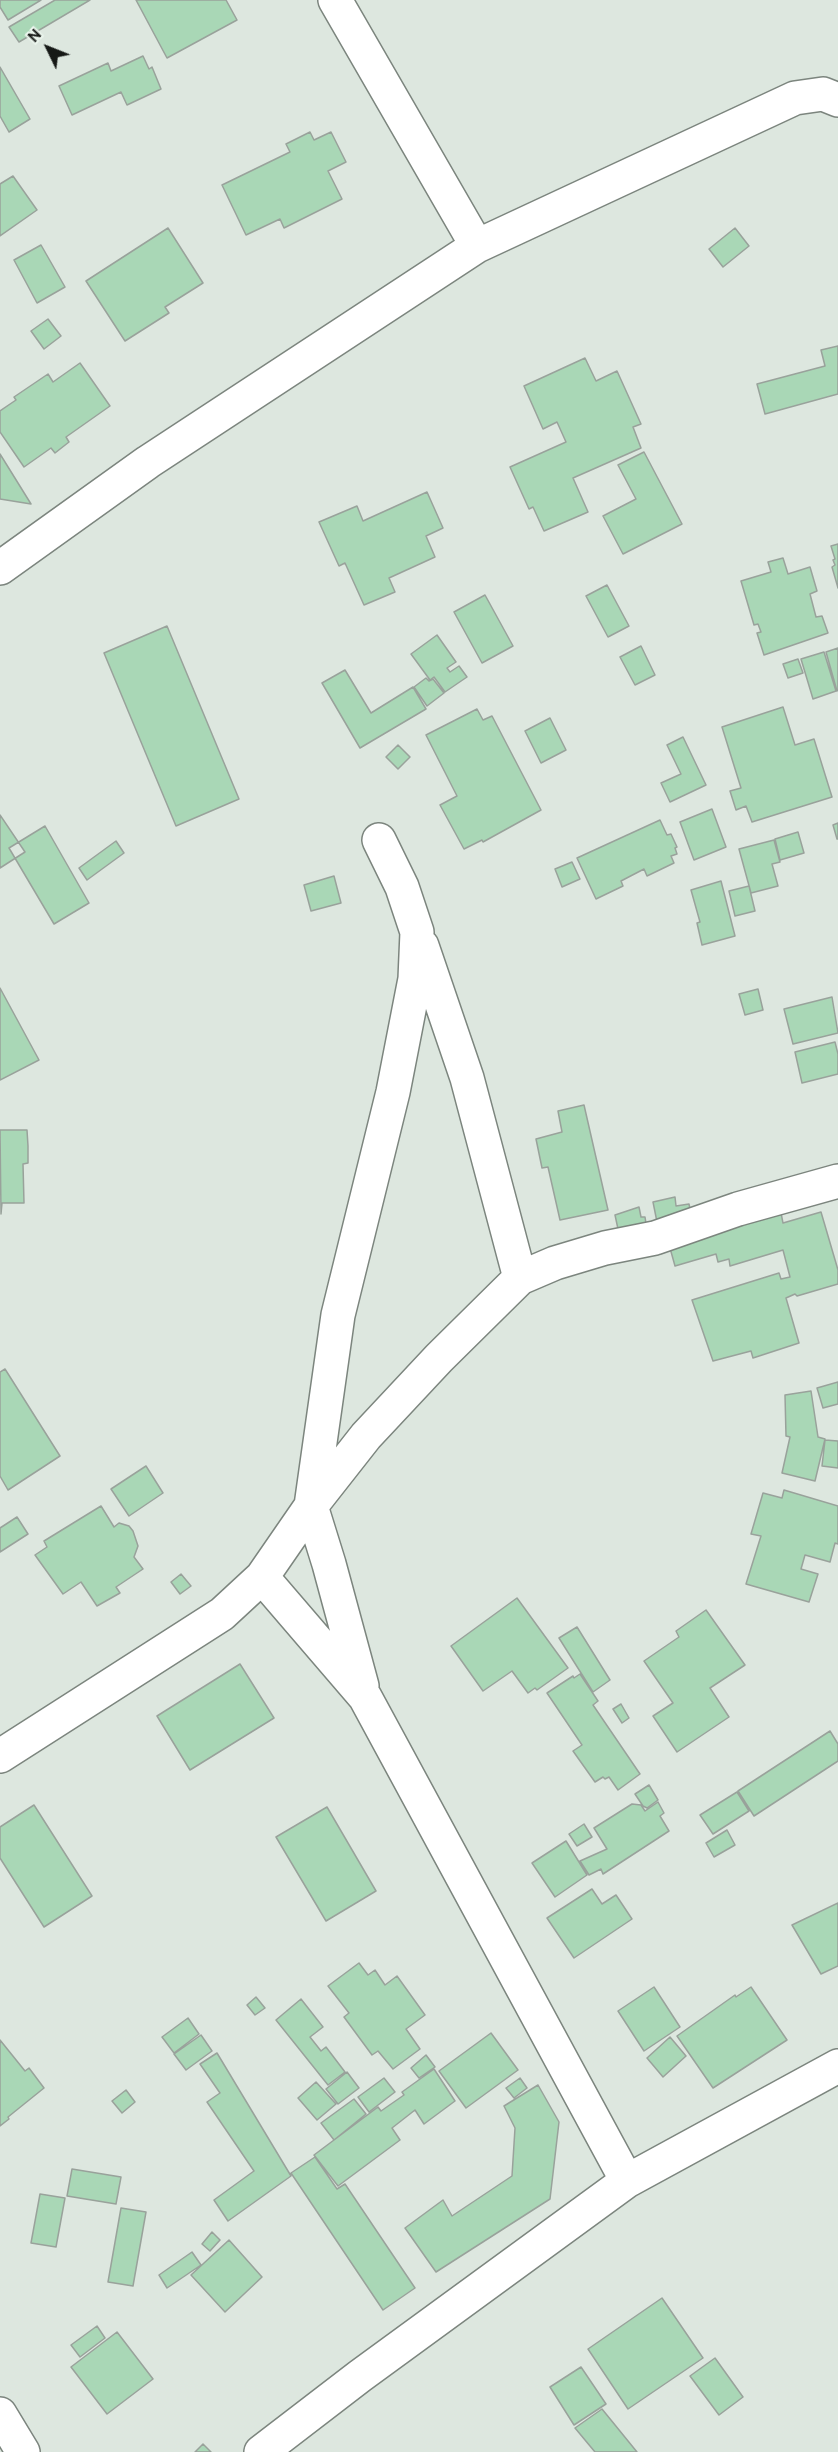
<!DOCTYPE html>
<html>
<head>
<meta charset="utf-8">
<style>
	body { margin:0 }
	#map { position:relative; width:838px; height:2452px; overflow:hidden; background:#dde7df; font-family:Cabin,sans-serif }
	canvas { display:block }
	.north { position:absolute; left:18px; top:18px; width:60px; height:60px; -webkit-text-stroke:4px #eaf4ec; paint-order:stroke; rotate:313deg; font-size:16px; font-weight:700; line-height:24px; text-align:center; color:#161916 }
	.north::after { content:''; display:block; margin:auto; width:21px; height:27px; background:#161916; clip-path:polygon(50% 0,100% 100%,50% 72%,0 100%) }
</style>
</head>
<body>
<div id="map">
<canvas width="838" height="2452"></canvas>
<div class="north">N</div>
</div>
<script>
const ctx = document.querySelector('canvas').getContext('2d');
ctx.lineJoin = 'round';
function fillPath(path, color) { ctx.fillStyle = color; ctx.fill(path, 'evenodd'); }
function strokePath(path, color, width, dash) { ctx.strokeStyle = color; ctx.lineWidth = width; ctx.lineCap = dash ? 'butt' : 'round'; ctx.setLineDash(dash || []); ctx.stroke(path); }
const building = new Path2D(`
	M0 0H41L8 20 0 7Z
	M55 0H90L19 42 9 27Z
	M136 0H226L237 20 167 58Z
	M143 56 149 69 152 67 161 89 127 105 121 92 72 115 59 86 108 63 111 71Z
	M0 67 30 119 9 132 0 116Z
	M310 132 314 140 331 132 346 162 328 171 342 199 284 228 280 219 246 235 222 185 290 152 286 144Z
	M13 176 37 210 0 236V184Z
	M168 228 203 283 165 307 169 313 125 341 86 281Z
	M735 228 749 246 723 267 709 249Z
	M41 245 65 287 37 303 14 260Z
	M48 319 61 336 44 349 31 331Z
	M838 346V394L765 414 757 384 825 366 821 350Z
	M585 358 596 381 617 371 641 424 633 427 641 448 573 478 588 512 544 531 533 507 529 509 510 467 566 442 557 422 543 429 524 386Z
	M80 363 110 406 66 437 69 442 55 453 51 448 24 467 0 432V411L16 400 14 397 48 374 53 382Z
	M644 452 682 524 623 554 603 516 636 499 618 465Z
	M0 454 31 504 0 499Z
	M427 492 443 528 426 536 435 557 389 578 395 592 364 605 345 563 339 566 319 522 357 506 363 521Z
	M838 544V588L832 567 835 565 833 560 835 559 831 546Z
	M783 558 788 574 810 567 817 591 810 594 816 617 822 616 828 633 764 655 757 633 761 632 758 624 754 625 741 581 771 572 768 562Z
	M607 585 629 626 608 637 586 596Z
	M485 595 513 646 482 663 454 612Z
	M167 626 239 799 176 826 104 653Z
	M437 635 456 662 447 668 450 672 459 666 467 677 445 692 434 677 430 680 411 654Z
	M641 646 655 675 635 685 620 657Z
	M838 648V690L837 691 826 652Z
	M824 652 836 691 813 699 801 659Z
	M798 659 803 673 788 678 783 664Z
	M345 670 371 713 413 687 426 709 360 748 322 683Z
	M426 678 429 681 433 679 444 693 427 706 414 687Z
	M783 707 795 745 814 739 832 797 752 822 746 806 736 810 730 791 741 788 722 727Z
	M477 709 483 720 492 716 541 810 483 842 482 840 464 849 440 805 457 796 426 735Z
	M550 718 566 750 541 763 525 731Z
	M683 737 706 785 670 802 661 783 681 774 667 745Z
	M398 745 410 757 398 769 386 757Z
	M712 809 726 847 694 860 680 822Z
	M0 815 25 852 0 868Z
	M660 820 667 835 671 834 677 847 675 848 677 854 671 856 674 863 647 876 644 869 621 881 623 886 596 899 577 858Z
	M838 823V839H837L833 825Z
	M45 826 89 903 54 924 9 848Z
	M798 832 804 853 780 860 775 839Z
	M774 840 780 862 772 864 778 886 751 893 739 849Z
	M116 841 124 853 87 880 79 868Z
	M572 862 580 879 562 887 555 869Z
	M334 876 341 903 311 911 304 885Z
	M721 881 735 936 702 945 697 923 700 922 691 890Z
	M749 886 755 911 735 916 729 891Z
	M0 988 39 1060 0 1080Z
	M758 989 763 1010 745 1015 739 994Z
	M832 997 838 1033 793 1044 784 1009Z
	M835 1042 838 1054V1074L802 1083 795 1052Z
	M584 1105 608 1210 560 1220 548 1167 542 1168 536 1139 562 1132 558 1111Z
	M0 1130H27L28 1146V1163L23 1164 24 1203H2L1 1214Z
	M675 1197 676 1206 689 1204 691 1214 657 1222 653 1202Z
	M639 1207 641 1217H645L647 1230 624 1235 622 1228 618 1229 615 1215Z
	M780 1208 783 1223 821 1212 838 1270V1284L797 1296 795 1294 786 1298 799 1343 753 1358 751 1351 713 1361 692 1300 779 1273 781 1279 790 1277 783 1250 730 1266 729 1259 718 1262 716 1254 675 1266 670 1248Z
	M5 1369 60 1456 8 1490 0 1476V1372Z
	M838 1382V1404L823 1408 817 1388Z
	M811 1391 818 1437 825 1439 815 1481 782 1473 790 1437 786 1436 785 1395Z
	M825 1440 838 1441V1468L822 1466Z
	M146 1466 163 1493 129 1516 111 1489Z
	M784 1490 838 1506V1544L835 1543 830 1562 805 1555 801 1569 818 1574 809 1602 746 1584 761 1536 751 1534 763 1493 782 1498Z
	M101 1506 114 1527 119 1523 129 1526 133 1531 138 1546 134 1557 143 1569 116 1587 120 1593 97 1606 81 1582 63 1594 35 1555 47 1547 44 1541Z
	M17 1517 28 1534 0 1552V1528Z
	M181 1574 191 1586 180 1594 171 1582Z
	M517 1598 568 1668 537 1690 535 1688 528 1693 512 1671 483 1691 451 1646Z
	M706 1610 745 1665 710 1688 729 1717 677 1752 653 1716 673 1703 644 1661 679 1637 676 1631Z
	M577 1627 610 1680 593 1692 559 1638Z
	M240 1664 274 1718 190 1770 157 1716Z
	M580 1674 598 1701 593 1705 640 1774 618 1790 609 1777 605 1779 603 1777 595 1782 573 1751 582 1745 547 1693 573 1676 574 1678Z
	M621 1704 629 1718 622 1723 613 1709Z
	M830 1731 838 1744V1761L754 1816 738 1791Z
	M649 1785 658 1800 647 1808 643 1806 635 1794Z
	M737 1792 749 1811 713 1834 700 1815Z
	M658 1802 664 1813 660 1816 669 1831 603 1874 601 1869 589 1875 580 1861 607 1849 594 1828 632 1804 641 1805 645 1811Z
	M34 1805 92 1896 44 1927 0 1858V1827Z
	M327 1807 376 1891 326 1921 276 1837Z
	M584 1824 592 1837 577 1846 569 1834Z
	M727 1830 735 1845 714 1857 706 1843Z
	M566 1841 587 1875 555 1897 532 1863Z
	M592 1889 602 1904 616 1895 632 1919 574 1958 547 1918Z
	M838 1903V1966L821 1974 792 1925Z
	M359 1963 368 1975 375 1970 385 1985 397 1976 425 2015 406 2029 420 2049 393 2069 378 2051 372 2055 344 2017 349 2013 328 1986Z
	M654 1987 680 2027 644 2051 618 2011Z
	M751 1987 787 2040 713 2088 677 2036 735 1995 736 1997Z
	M256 1997 265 2008 255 2015 247 2005Z
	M301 1999 323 2027 310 2037 321 2051 326 2047 345 2072 328 2085 276 2020Z
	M188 2018 199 2034 174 2053 162 2037Z
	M491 2033 518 2070 466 2108 439 2071Z
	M201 2035 212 2051 186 2070 174 2054Z
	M670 2037 686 2056 663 2077 647 2058Z
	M0 2040 25 2071 29 2068 44 2088 8 2117 9 2119 0 2126Z
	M217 2053 291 2176 228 2221 214 2200 254 2171 207 2102 220 2093 200 2064Z
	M426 2055 435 2067 419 2078 411 2068Z
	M434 2069 455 2101 424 2124 415 2110 392 2128 400 2140 338 2186 314 2155 378 2107 381 2111 404 2095 402 2092Z
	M347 2072 359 2088 338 2104 326 2089Z
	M384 2078 395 2092 369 2112 358 2097Z
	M520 2078 527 2088 514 2098 506 2088Z
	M316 2082 336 2104 317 2120 298 2098Z
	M538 2085 559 2122 550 2199 436 2272 405 2228 443 2200 452 2216 512 2176 515 2128 504 2106Z
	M126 2090 135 2102 122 2113 112 2101Z
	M354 2099 366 2114 334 2140 321 2123Z
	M315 2157 337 2189 345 2184 415 2288 383 2310 291 2173Z
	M72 2169 121 2177 116 2204 67 2196Z
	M40 2194 65 2198 56 2247 31 2243Z
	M121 2208 146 2212 133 2286 108 2282Z
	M212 2232 220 2240 210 2251 202 2244Z
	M229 2240 262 2277 225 2312 191 2275Z
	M192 2252 201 2265 167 2288 159 2275Z
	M662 2298 703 2358 628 2409 588 2349Z
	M97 2326 105 2338 80 2357 71 2345Z
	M117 2332 153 2379 107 2414 71 2367Z
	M715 2358 743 2397 719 2415 690 2376Z
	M581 2367 606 2404 574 2425 550 2387Z
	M602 2409 637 2452H595L575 2428Z
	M203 2444 211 2452H195Z`);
fillPath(building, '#a9d7b6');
strokePath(building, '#99a29b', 1.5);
const minor = new Path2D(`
	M335 0 477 246
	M0 568 148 462 477 246 795 98 823 94 838 100
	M422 946 467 1078 520 1278
	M262 1577 311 1506 366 1436 439 1358 520 1278 555 1263 605 1248 655 1238 738 1209 838 1181
	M362 1686 329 1564 311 1506 338 1315 393 1092 415 979 417 932 402 887 379 840
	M0 1756 222 1614 262 1577 365 1697 627 2181
	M0 2414 23 2452
	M261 2452 360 2376 627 2181 838 2066`);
strokePath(minor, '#7c857e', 36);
strokePath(minor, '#fff', 33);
</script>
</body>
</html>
